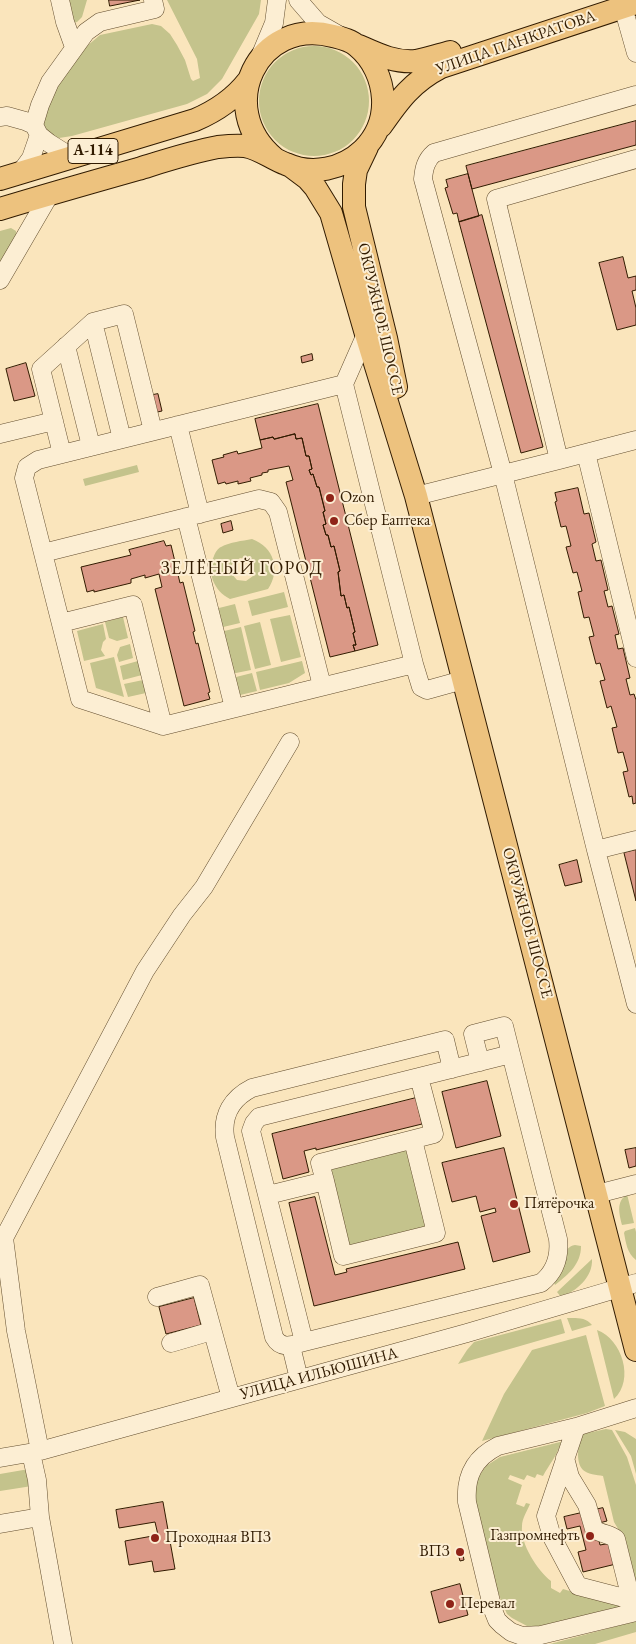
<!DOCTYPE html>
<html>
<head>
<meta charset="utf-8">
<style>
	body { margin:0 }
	canvas { display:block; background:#fae5bc }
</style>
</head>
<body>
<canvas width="636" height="1644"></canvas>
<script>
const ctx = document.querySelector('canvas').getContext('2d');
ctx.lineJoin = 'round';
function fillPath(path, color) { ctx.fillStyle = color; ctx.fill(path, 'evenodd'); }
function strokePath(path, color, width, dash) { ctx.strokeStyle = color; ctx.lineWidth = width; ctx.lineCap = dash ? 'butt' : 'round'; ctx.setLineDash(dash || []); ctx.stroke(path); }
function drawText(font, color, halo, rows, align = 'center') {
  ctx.font = font + ' "EB Garamond",serif'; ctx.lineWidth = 4; ctx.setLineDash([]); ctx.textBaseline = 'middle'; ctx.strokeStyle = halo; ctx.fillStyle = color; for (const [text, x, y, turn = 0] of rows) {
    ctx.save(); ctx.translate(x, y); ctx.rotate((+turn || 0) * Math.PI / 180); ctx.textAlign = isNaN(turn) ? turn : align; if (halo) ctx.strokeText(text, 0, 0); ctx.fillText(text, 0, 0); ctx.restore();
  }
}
fillPath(new Path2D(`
	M64 0H87L82 17 77 22 72 23Z
	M167 0H261L259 14 222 79 207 94 187 104 72 136 59 138 45 135 42 120 45 108 74 57 100 35 152 24 161 26 170 34 177 45 185 60 191 79 193 81 200 78 197 59Z
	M259 101a55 55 0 1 1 110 0a55 55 0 1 1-110 0Z
	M11 228 16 231V238L0 270V231Z
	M137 465 139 472 85 486 83 479Z
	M252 539C274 547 281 570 268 589L230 599C214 591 206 572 214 556 215 553 218 548 221 547 230 542 242 541 252 539ZM240 558 249 559 254 567 253 576 246 581 237 580 231 573 232 564Z
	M284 592 288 607 252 616 248 601Z
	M235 604 240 623 219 628 215 609Z
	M290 615 301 657 281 662 270 619Z
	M123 617 128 638 117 641 109 638 105 622Z
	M260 622 271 665 255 669 244 626Z
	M103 624 106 639 103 642 101 650 105 656 84 661 77 631Z
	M241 627 251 670 231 674 220 632Z
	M130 644 133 658 119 662 117 655 120 647Z
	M114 657 124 697 96 688 90 663Z
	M138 661 142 675 123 680 120 666Z
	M302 661 305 673 289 683 260 690 256 672Z
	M252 673 257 691 236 696 232 678Z
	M143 680 146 693 128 697 124 684Z
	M410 1148 430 1227 350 1247 330 1168Z
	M627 1194 634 1223 622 1225C619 1213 616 1202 627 1194Z
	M635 1228 636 1232V1260C627 1253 626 1243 624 1233L625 1231Z
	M575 1245 581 1246C581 1264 569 1274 555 1285L553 1280C558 1268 562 1247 575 1245Z
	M592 1259C593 1277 577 1291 561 1297L557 1292Z
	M567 1318C576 1318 586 1317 592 1325L572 1331Z
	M561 1319 565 1333 458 1364 467 1350 474 1342Z
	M597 1330C622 1339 635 1380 614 1399Z
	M586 1335 605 1406 587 1413 482 1441 504 1394 532 1350Z
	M606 1429 612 1430 627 1457 636 1485V1582L626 1542 614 1522 603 1476C597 1475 587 1474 583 1470 575 1462 578 1442 583 1434Z
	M615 1430 625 1432 636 1439V1474L631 1456Z
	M560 1442H561C558 1454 549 1465 543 1476L537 1474 535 1478 527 1475 524 1480 510 1475 508 1479 522 1485 516 1504 524 1507 526 1503 530 1504C527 1511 522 1519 522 1526 520 1544 538 1571 551 1581V1588L560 1593 563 1589 623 1607 536 1627 527 1626 512 1618 507 1614 502 1603 496 1586 474 1498 475 1482 486 1466 500 1457Z
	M29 1469 32 1486 0 1491V1474Z
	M636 1621V1632L595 1644H550Z`), '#c4c38c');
const building = new Path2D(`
	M109 0H140L110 6Z
	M636 121V145L472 189 466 166Z
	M468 174 479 216 459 222 457 213 453 214 445 188 448 187 446 180Z
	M482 215 543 447 521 453 459 222Z
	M623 257 628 278 636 276V290L632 291 636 308V325L617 330 599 263Z
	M312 354 313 360 302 363 301 357Z
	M26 363 35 396 14 401 6 369Z
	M158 394 162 411 153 413 148 396Z
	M318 404 378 645 355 651 353 645H356L353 633 355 632 349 607 347 608 344 595 341 596 338 572 340 571 334 546 331 547 328 535H326L323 525 326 524 323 512 325 511 319 487H317L313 474 311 475 309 470 312 469 309 456H306L302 438 296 439 295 434 274 439 273 437 260 440 255 419Z
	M295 434 296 439 302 438 306 456H309L312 469 309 470 311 475 313 474 317 487H319L325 511 323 512 326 524 323 525 326 535H328L331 547 334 546 340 571 338 572 341 596 344 595 347 608 349 607 355 632 353 633 356 645H353L355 651 330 657 286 482 293 480 289 466 268 470V472L262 473V475L250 478 251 481 238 484V481L226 484 225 482 218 484 212 460 224 457 223 455 237 451 238 454 262 448 260 440 273 437 274 439Z
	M578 488 584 514 589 513 596 542 592 544 596 561 601 560 608 590 604 591 608 607 612 606 619 634 615 635 618 649 623 648 630 678 626 679 630 695 634 694 636 700V803L633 804 632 796 629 797 623 772 628 771 623 752 618 753 612 728 617 727 611 706 607 708 600 681 605 680 600 663 596 664 589 637 594 636 589 617 584 618 578 592 582 591 577 572 573 573 566 547 571 546 566 526 561 527 555 502 557 501 555 493Z
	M231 521 233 530 223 533 221 524Z
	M164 541 166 546 171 545 180 583 183 582 195 631 193 632 196 644 198 643 210 692 208 693 210 699 184 706 155 589 162 587 159 574 145 578V575L131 579V583L94 592V590L87 592 81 567 131 555 129 550Z
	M636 850V901L624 853Z
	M577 860 582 882 565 886 559 865Z
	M487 1081 501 1136 456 1148 442 1092Z
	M416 1098 422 1124 316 1150V1148L304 1151 309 1172 283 1179 272 1134Z
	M504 1148 530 1252 493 1262 481 1216 496 1212 495 1208 480 1212 476 1196 452 1202 442 1163Z
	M636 1148V1166L629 1168 625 1150Z
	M315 1197 335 1275 347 1272 346 1269 458 1242 465 1269 314 1306 289 1203Z
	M194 1298 201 1325 166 1334 159 1307Z
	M163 1502 175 1569 154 1572 152 1561 129 1565 125 1541 158 1535 155 1522 119 1528 116 1510Z
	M603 1508 607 1521 595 1524 600 1545 611 1543 616 1564 583 1572 578 1552 586 1550 580 1526 567 1529 564 1517Z
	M462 1549 464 1560 460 1561 457 1550Z
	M460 1584 468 1615 439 1623 431 1592Z`);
fillPath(building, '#da9886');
strokePath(building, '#311b00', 1);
const minor = new Path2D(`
	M60 0 65 22 74 47
	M298 0 318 23 339 35
	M623 7 636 53
	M259 59 274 23 277 0
	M636 95 434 153C426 160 424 168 423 179L503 474 596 850 636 840
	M0 117 7 116 25 121 34 125 39 135 49 143 65 153 78 156
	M34 125 40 105 50 82 86 32 100 22 155 9 153 0
	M20 173 31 158 39 135
	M0 280 50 194
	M93 322 122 439
	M366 334 344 384 414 664 421 687 427 690 463 680
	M66 346 91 446
	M344 384 38 460 27 467 24 478 80 699 163 726 414 664
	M178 425 200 514
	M0 434 54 421
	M586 453 636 658
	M62 454 41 369 93 322 124 314 153 431
	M559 460 636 440
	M416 496 559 460 496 199 636 159
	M186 517 234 708
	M43 553 259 499 271 502 278 512 322 686
	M61 623 133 605 163 726
	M596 850 636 1004
	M480 1062 473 1034 504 1026 511 1054
	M325 1181 320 1163 434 1134 419 1077
	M597 1194 636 1184
	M268 1195 325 1181 343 1256 436 1233 413 1140
	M157 1297 200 1285 231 1398
	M304 1342 251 1131 254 1123 259 1117C343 1096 427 1075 511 1054L558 1239C560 1257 555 1272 541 1283L304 1342C293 1345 281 1350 274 1337L225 1137C222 1115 232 1098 252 1088L445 1040 452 1069
	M171 1343 212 1331
	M291 1346 299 1379
	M636 1408 576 1427 498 1446C474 1458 465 1476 467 1502L493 1610 497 1620 502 1625 511 1632 522 1636 541 1635 636 1612
	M576 1427 546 1516 552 1537 578 1586 636 1601
	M40 1451 16 1331 4 1238 145 971 182 915 204 887 290 742
	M31 1453 37 1480 40 1517 63 1644
	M0 1458 40 1451 467 1333 636 1283
	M565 1458 570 1477 587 1505 594 1529C601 1534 610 1534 616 1539L631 1599
	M0 1524 40 1517`);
const major = new Path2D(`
	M359 46C377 54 395 63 416 61 427 59 439 55 450 52
	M381 126C399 100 412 82 441 67L636 3
	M367 147 356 170 354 184V207L386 338 396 387
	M292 167 308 179 315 187 331 213 366 334 416 496 636 1350
	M0 179 195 120C216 111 234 99 248 81
	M0 209C46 195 92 182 138 169 164 161 191 152 218 147 227 146 236 145 245 146 259 148 272 159 286 164 312 176 343 169 363 150 377 136 384 119 383 99 382 79 373 59 357 46 351 40 341 38 333 36 258 16 214 108 274 158`);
strokePath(minor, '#634e2f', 19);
strokePath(major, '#311b00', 24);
strokePath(minor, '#fceed3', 18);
strokePath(major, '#edc27e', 22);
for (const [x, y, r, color] of [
	[330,498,5,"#8f2418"],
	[334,521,5,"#8f2418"],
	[514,1204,5,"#8f2418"],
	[590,1536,5,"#8f2418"],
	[155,1538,5,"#8f2418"],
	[460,1552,5,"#8f2418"],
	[450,1604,5,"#8f2418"]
]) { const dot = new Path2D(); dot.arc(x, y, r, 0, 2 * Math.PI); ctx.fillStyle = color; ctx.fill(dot); strokePath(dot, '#fceed3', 2); }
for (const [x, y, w] of [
	[93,151,50]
]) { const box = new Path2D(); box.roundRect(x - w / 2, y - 12.5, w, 25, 4); ctx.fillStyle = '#fceed3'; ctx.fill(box); strokePath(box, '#311b00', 1); }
drawText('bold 15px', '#311b00', null, [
	["А-114",93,151]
]);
drawText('16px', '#311b00', '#fceed3', [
	["УЛИЦА ПАНКРАТОВА",516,43,-19],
	["ОКРУЖНОЕ ШОССЕ",380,319,77],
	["ОКРУЖНОЕ ШОССЕ",527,923,75],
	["УЛИЦА ИЛЬЮШИНА",319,1374,-15]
]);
drawText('16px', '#311b00', '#fceed3', [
	["Ozon",340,498],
	["Сбер Еаптека",344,521],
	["Пятёрочка",524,1204],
	["Газпромнефть",580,1536,"right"],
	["Проходная ВПЗ",165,1538],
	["ВПЗ",450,1552,"right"],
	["Перевал",460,1604]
], 'left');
ctx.letterSpacing = '1px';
drawText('18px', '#311b00', '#fceed3', [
	["ЗЕЛЁНЫЙ ГОРОД",242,569]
]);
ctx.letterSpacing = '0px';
</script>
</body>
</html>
